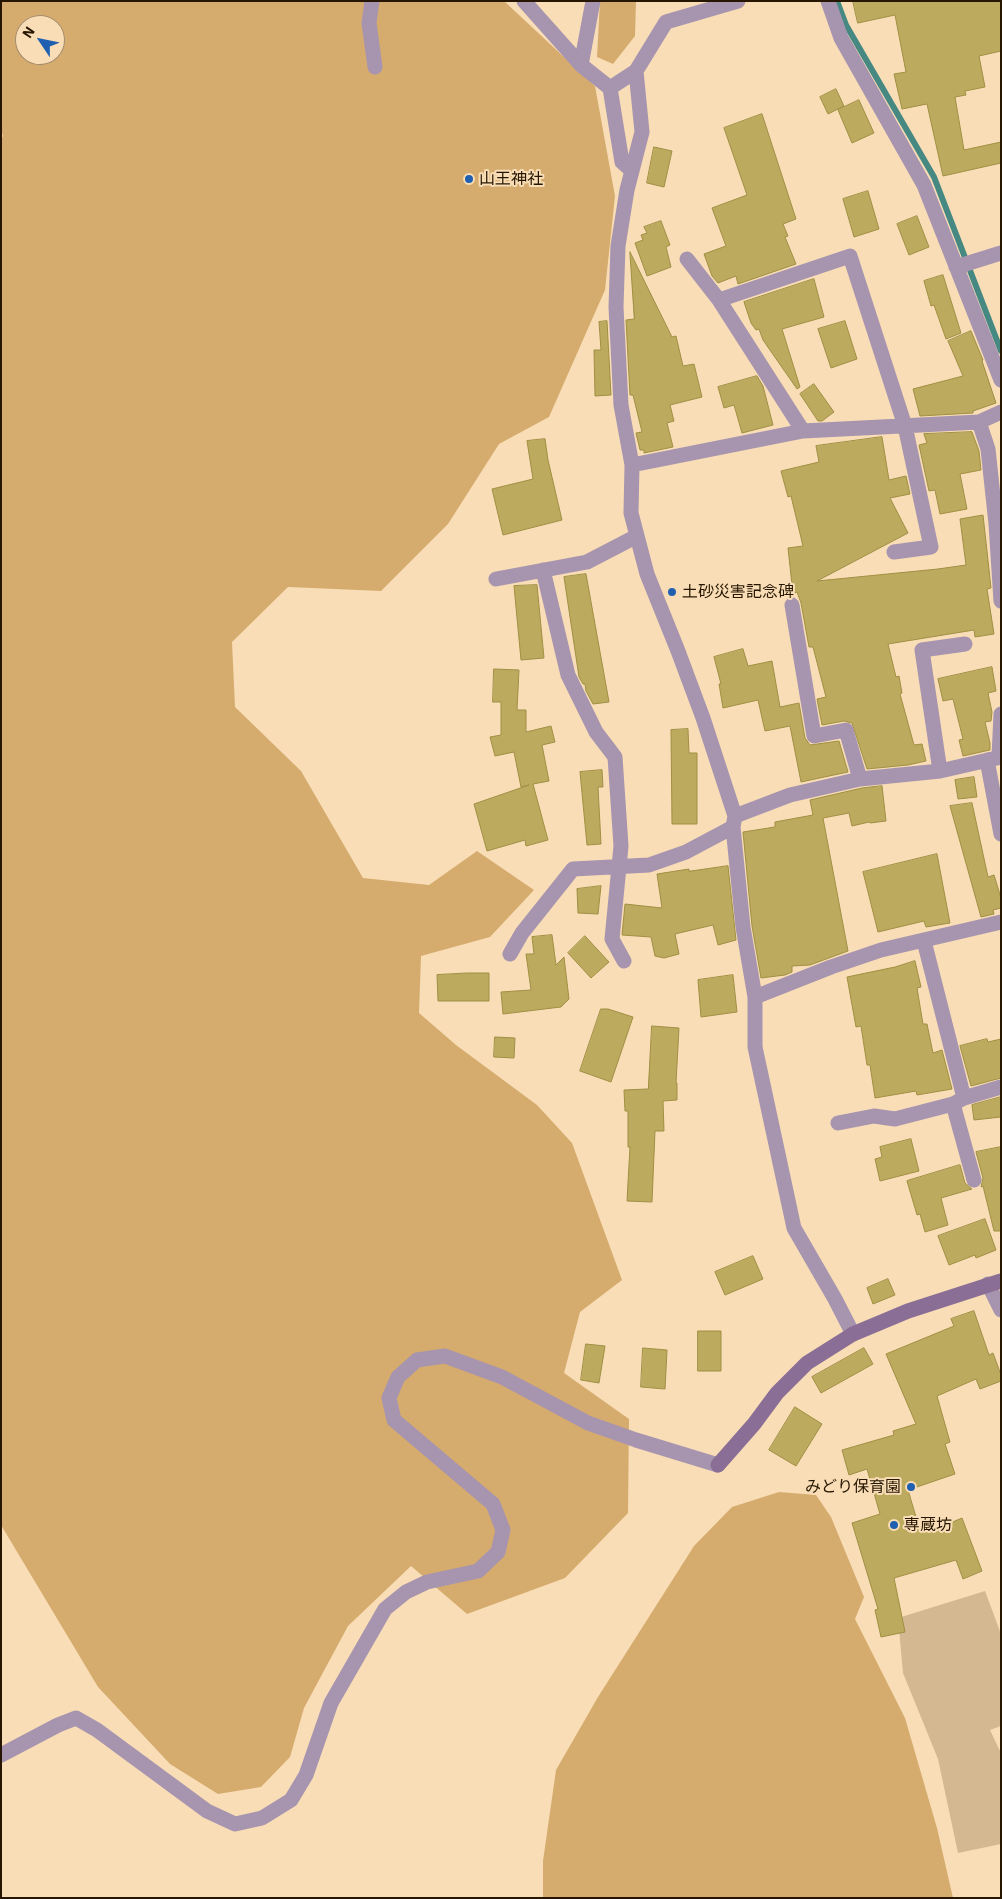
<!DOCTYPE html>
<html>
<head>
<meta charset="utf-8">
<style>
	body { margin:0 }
	#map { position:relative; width:1002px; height:1899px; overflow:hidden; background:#f8ddb6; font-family:"IBM Plex Sans",sans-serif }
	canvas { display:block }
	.frame { position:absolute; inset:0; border:2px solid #261600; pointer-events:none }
	.north { position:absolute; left:15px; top:15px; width:50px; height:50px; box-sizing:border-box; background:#f8ddb6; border:1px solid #a48d6d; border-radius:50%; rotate:304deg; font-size:14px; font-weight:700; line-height:20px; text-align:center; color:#261600 }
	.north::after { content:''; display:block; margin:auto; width:18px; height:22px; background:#2160b1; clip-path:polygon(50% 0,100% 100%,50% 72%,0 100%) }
</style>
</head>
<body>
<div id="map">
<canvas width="1002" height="1899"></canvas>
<div class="frame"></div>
<div class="north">N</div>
</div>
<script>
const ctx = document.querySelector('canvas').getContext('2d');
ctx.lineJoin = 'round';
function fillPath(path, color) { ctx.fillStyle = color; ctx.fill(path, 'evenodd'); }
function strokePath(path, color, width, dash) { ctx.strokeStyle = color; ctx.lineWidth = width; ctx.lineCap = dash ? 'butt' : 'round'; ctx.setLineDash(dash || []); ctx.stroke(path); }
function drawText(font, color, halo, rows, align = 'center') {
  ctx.font = font + ' "IBM Plex Sans","Noto Sans JP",sans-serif'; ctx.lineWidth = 4; ctx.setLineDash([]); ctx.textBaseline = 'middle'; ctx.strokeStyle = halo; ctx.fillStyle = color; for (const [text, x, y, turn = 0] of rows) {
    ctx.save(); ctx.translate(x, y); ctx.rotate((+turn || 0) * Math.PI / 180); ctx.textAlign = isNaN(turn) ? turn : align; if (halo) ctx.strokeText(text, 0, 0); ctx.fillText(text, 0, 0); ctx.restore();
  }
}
fillPath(new Path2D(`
	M985 1591 1001 1634V1726L990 1730 1001 1753V1844L958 1853 938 1759 903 1673 898 1618Z`), '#d3b892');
fillPath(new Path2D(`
	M1 1H504L595 86 615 196 605 290 549 417 499 444 448 524 381 591 288 587 232 642 235 707 301 771 363 878 429 885 477 851 534 890 490 937 421 956 419 1013 456 1045 537 1105 572 1143 622 1280 580 1312 564 1373 629 1419 628 1513 565 1578 467 1614 411 1566 348 1626 304 1708 290 1757 261 1787 218 1794 170 1764 98 1687 1 1525V139L3 136 1 130ZM25 25H55V55H25Z
	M600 1H636L635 36 613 64 597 57Z
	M779 1492 816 1495 831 1517 864 1597 855 1619 905 1718 937 1828 953 1898H543V1861L556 1770 598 1697 694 1546 732 1507Z`), '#d6ac6e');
strokePath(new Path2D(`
	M837 1 846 25 934 177 1001 351`), '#468882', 6);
const building = new Path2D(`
	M853 1H1001V51L979 56 985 87 965 91 966 95 955 97 964 150 1001 142V163L943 176 927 104 902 109 894 74 906 72 895 15 858 23Z
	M836 89 844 106 828 114 820 97Z
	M859 100 874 133 852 143 838 110Z
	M762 114 796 219 783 224 788 236 785 237 796 264 738 284 736 276 718 283 712 276 704 254 726 246 712 208 747 195 724 128Z
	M654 147 672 151 664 187 647 183Z
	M868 191 879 229 854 237 843 199Z
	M917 216 929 247 909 255 897 224Z
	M661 221 670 245 666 247 671 267 647 276 635 243 643 240 641 235 647 233 644 227Z
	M630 252 672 337 676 336 683 366 694 364 702 397 670 405 674 421 667 423 673 447 644 453V450H640L636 433 642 432 633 395H630L626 320 634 319Z
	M943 275 961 333 946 339 934 305 931 306 924 281Z
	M814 279 824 317 782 329 800 387 797 389 763 340 759 329 756 330 751 323 744 302Z
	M607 321 611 395 595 396 594 350H601L599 322Z
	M845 321 857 359 831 368 818 329Z
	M971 331 983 360 982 361 996 403 973 411V413L920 416 913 389 963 376 948 341Z
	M757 376 763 386 773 425 742 433 734 405 724 408 718 387Z
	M814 384 834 412 822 421H818L800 394Z
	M972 432 979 451 981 470 960 474 967 509 940 514 935 490 929 491 919 445 927 443 924 434Z
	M882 437 889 480 906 476 910 494 890 498 908 533 817 581 938 569 966 565 960 519 983 515 991 588 987 589 994 634 975 637 974 630 888 644 896 677 899 676 902 693 900 694 914 745 922 744 926 761 908 765 867 769 852 723 844 721 822 725 817 699 826 697 813 647H809L801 603 797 592 793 594 788 548 803 546 791 496 788 497 781 471 819 462 816 446Z
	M545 439 548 460 562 520 503 535 492 489 533 479 527 441Z
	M586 574 609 702 593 704 586 691 585 684H583L579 677 564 577Z
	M537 585 544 658 521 660 514 586Z
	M743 649 748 666 772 661 780 707 799 703 805 738 810 745 839 741 848 772 801 782 790 726 765 731 758 700 723 708 719 684H721L714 657Z
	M992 667 996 691 988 693 992 712 991 721 985 722 990 743V750L963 756 959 740 963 739 953 699 943 701 938 679Z
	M494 669 519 670 517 710H526V732L551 726 555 742 542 745 549 781 533 784 548 840 526 846 525 840 487 851 474 804 529 785 521 787 514 752 495 756 490 737 501 735V702H493Z
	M688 729 689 753H697V824H672L671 730Z
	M602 770 603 787H598L601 844 587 845 580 772Z
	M974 777 977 797 958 799 955 780Z
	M882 786 886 821 870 823 869 822 852 826 849 813 823 818 848 951 810 965 792 966V972L785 975 761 978 752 926 743 832 775 827V822L813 815 810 800 862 788Z
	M972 803 988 877 994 875 1001 898V908L993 910 994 914 981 917 950 806Z
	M937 854 950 923 926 927 924 921 878 932 863 872Z
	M728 866 736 940 718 945 713 925 675 934 679 954 664 958 655 956 651 937 622 935 625 904 662 908 657 874 689 869V871Z
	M601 886 598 914 578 913 577 889Z
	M552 935 556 965 564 957 569 999 561 1007 503 1014 501 992 531 990 526 954H534L532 937Z
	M585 936 609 962 591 978 568 953Z
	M915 961 921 987 917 988 923 1024H927L933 1053 942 1050 952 1089 917 1095 916 1091 875 1098 870 1065H867L861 1026 856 1027 847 977 895 967Z
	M467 973H489V1001H438L437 975Z
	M733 975 737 1012 701 1017 698 980Z
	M601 1009H608L633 1017 611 1082 580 1071Z
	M652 1026 679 1028 676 1083H677V1100L663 1101 664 1131H655L652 1202 627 1201 630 1147H628V1111H625L624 1090 648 1089Z
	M495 1037 515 1038 514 1058 494 1057Z
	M987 1039 988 1042 1001 1039V1078L971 1086 960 1046Z
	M1001 1097V1117L974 1120 972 1105Z
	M911 1139 919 1171 880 1181 875 1159 882 1157 880 1147Z
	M1001 1147V1231H994L983 1186 981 1187 983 1178 976 1152Z
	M960 1165 965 1183 972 1189 941 1198 948 1225 925 1232 920 1214 917 1215 907 1181Z
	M985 1219 996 1250 976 1258 975 1255 949 1265 938 1236Z
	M753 1256 763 1279 725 1295 715 1272Z
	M888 1279 895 1295 873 1304 867 1288Z
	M974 1311 989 1355 993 1353 1001 1375V1381L980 1389 976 1379 937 1396 950 1442 945 1444 955 1474 908 1490 919 1527 927 1525 929 1532 962 1518 982 1571 963 1579 956 1560 894 1578 905 1632 881 1637 875 1610 878 1609 852 1523 880 1514 867 1469 849 1475 842 1450 894 1435 893 1431 916 1424 886 1354 954 1326 951 1319Z
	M698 1331H721V1371H698Z
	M586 1344 605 1346 599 1383 581 1380Z
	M643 1348 667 1350 665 1389 641 1387Z
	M864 1348 873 1364 821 1393 812 1377Z
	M795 1407 822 1424 796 1466 769 1450Z`);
fillPath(building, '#bcaa5f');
strokePath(building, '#a08f43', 1);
strokePath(new Path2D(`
	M372 1 369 23 375 67
	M524 1 581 65
	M593 1 581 65 610 88 636 71 666 22 738 1
	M828 1 841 38 924 185 1001 380
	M636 71 642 132 627 190 618 246 616 307 621 405 632 465 631 513 647 574 678 651 703 718 735 816 733 827 743 927 755 997V1047L794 1228 835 1299 853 1334
	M610 88 622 162 632 171
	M687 259 719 300 803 431
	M956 267 1001 253
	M719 300 850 256 905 426 931 547 894 552
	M979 422 988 449 996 524 1001 601
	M632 465 803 431 979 422 1001 412
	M543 570 568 675 596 732 615 757 621 846 612 939 624 961
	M496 579 587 562 637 536
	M792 605 814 736 846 730 860 779
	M999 757 1001 714
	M987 760 1001 834
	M940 771 922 650 965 644
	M735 816 790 795 860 779 940 771 1001 757
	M924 941 964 1098
	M510 954 522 933 573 869 649 865 686 852 733 827
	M755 997 831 967 881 950 1001 922
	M953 1104 974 1180
	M838 1123 874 1116 895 1119 953 1104 964 1098 1001 1087
	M988 1284 1001 1310
	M1 1755 58 1725 76 1718 97 1730 207 1811 235 1824 262 1818 291 1800 306 1775 331 1703 385 1609 406 1592 427 1582 478 1571 498 1552 503 1530 493 1504 394 1420 389 1398 398 1377 417 1360 445 1356 502 1377 588 1423 636 1440 718 1465`), '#a794af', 15);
strokePath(new Path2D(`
	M718 1465 754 1424 777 1393 807 1363 853 1334 908 1311 1001 1281`), '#8a6e95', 15);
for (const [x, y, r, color] of [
	[469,179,5,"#2160b1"],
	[672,592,5,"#2160b1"],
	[911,1487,5,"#2160b1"],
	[894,1525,5,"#2160b1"]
]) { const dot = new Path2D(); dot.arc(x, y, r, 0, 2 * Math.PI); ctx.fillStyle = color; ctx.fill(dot); strokePath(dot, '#f8ddb6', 2); }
drawText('16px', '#261600', '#f8ddb6', [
	["山王神社",479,179],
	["土砂災害記念碑",682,592],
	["みどり保育園",901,1487,"right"],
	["専蔵坊",904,1525]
], 'left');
</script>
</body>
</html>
